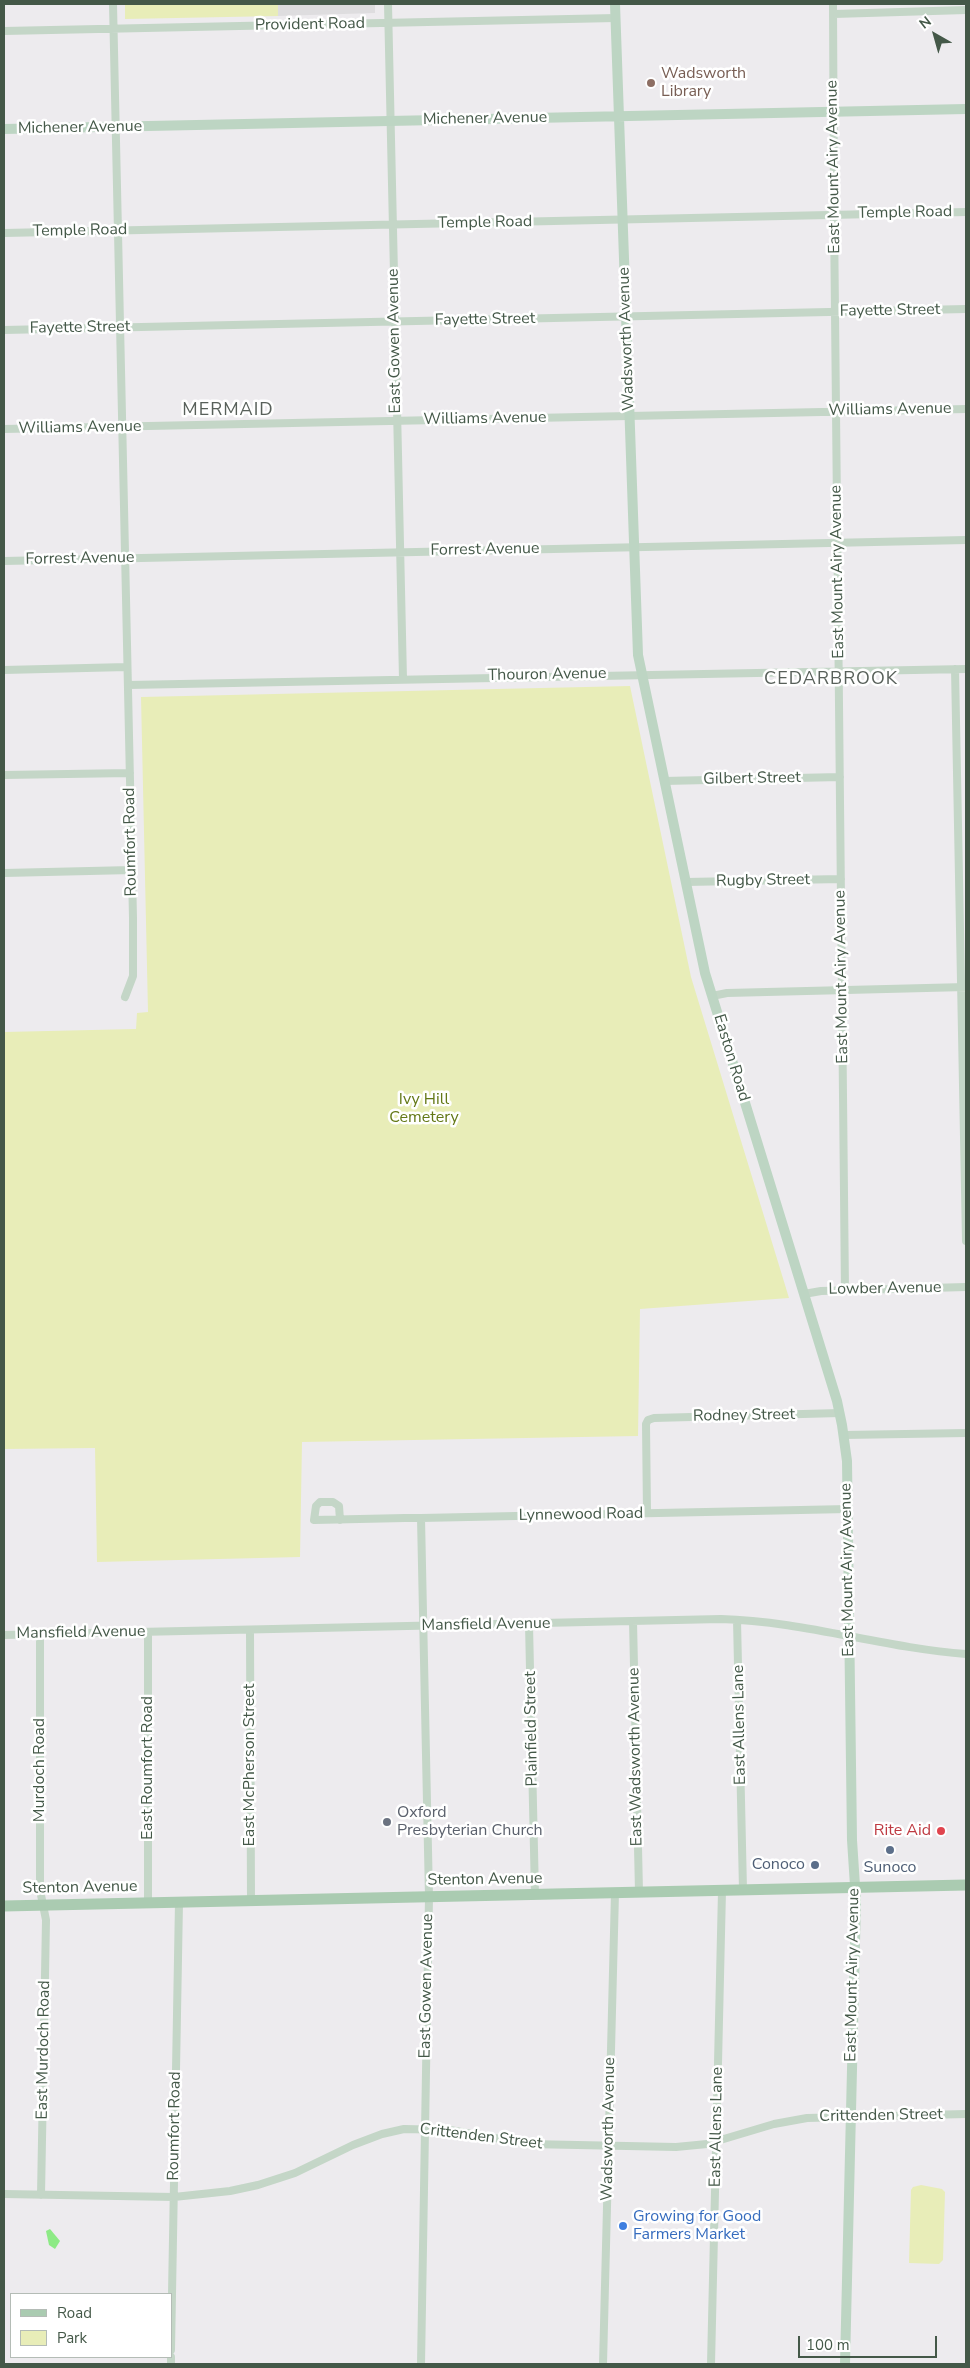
<!DOCTYPE html>
<html>
<head>
<meta charset="utf-8">
<style>
	body { margin:0 }
	#map { position:relative; width:970px; height:2368px; overflow:hidden; background:#edebee; font-family:"Nunito Sans",sans-serif }
	canvas { display:block }
	.frame { position:absolute; inset:0; border:5px solid #445848; pointer-events:none }
	.legend { position:absolute; left:10px; top:2293px; width:162px; height:65px; box-sizing:border-box; background:#fff; border:1px solid #b4bcb6; margin:0; padding:6px 9px; list-style:none; font-size:15px; color:#445848 }
	.legend li { display:flex; align-items:center; gap:10px; height:25px }
	.legend b { width:25px; border:1px solid #b4bcb6 }
	.north { position:absolute; left:910px; top:10px; width:50px; height:50px; -webkit-text-stroke:4px #fff; paint-order:stroke; rotate:322deg; font-size:14px; font-weight:700; line-height:20px; text-align:center; color:#445848 }
	.north::after { content:''; display:block; margin:auto; width:18px; height:22px; background:#445848; clip-path:polygon(50% 0,100% 100%,50% 72%,0 100%) }
	.scale { position:absolute; left:798px; top:2336px; width:139px; height:22px; box-sizing:border-box; border:2px solid #445848; border-top:0; padding-left:6px; font-size:15px; line-height:18px; white-space:nowrap; color:#445848; -webkit-text-stroke:4px #fff; paint-order:stroke }
</style>
</head>
<body>
<div id="map">
<canvas width="970" height="2368"></canvas>
<div class="frame"></div>
<ul class="legend">
<li><b style="height:6px;background:#aacbb1"></b>Road</li>
<li><b style="height:14px;background:#e8edb8"></b>Park</li>
</ul>
<div class="north">N</div>
<div class="scale">100 m</div>
</div>
<script>
const ctx = document.querySelector('canvas').getContext('2d');
ctx.lineJoin = 'round';
function fillPath(path, color) { ctx.fillStyle = color; ctx.fill(path, 'evenodd'); }
function strokePath(path, color, width, dash) { ctx.strokeStyle = color; ctx.lineWidth = width; ctx.lineCap = dash ? 'butt' : 'round'; ctx.setLineDash(dash || []); ctx.stroke(path); }
function drawText(font, color, halo, rows, align = 'center') {
  ctx.font = font + ' "Nunito Sans",sans-serif'; ctx.lineWidth = 5; ctx.setLineDash([]); ctx.textBaseline = 'middle'; ctx.strokeStyle = halo; ctx.fillStyle = color; for (const [text, x, y, turn = 0] of rows) {
    ctx.save(); ctx.translate(x, y); ctx.rotate((+turn || 0) * Math.PI / 180); ctx.textAlign = isNaN(turn) ? turn : align; if (halo) ctx.strokeText(text, 0, 0); ctx.fillText(text, 0, 0); ctx.restore();
  }
}
fillPath(new Path2D(`
	M278 4H375V13L278 16Z`), '#dedddf');
fillPath(new Path2D(`
	M125 4H278V16L125 19Z
	M630 686 691 977 789 1298 640 1309 638 1436 302 1442 300 1557 97 1562 95 1448 4 1449V1032L136 1029 137 1013 148 1012 141 697Z
	M921 2185 942 2189 945 2192 943 2260 939 2264 909 2263 911 2190 913 2187Z`), '#e8edb8');
fillPath(new Path2D(`
	M50 2229 60 2241 55 2249 49 2245 46 2231Z`), '#8dea85');
strokePath(new Path2D(`
	M113 4 133 918V976L125 997
	M388 4 403 679
	M833 4 834 215 845 1290
	M834 14 966 10
	M4 31 616 18
	M4 233 966 212
	M4 330 966 309
	M4 429 966 409
	M4 561 966 540
	M955 669 966 1241
	M4 670 127 667
	M128 685 966 669
	M4 775 130 773
	M664 781 840 777
	M4 873 132 870
	M686 882 841 879
	M712 996 727 993 966 987
	M804 1294 821 1291 966 1287
	M844 1435 966 1433
	M647 1513 646 1424 648 1420 654 1418 840 1413
	M421 1518 429 1897 421 2364
	M340 1520 339 1506 333 1502H320L316 1506 314 1520 405 1518H421L848 1509
	M737 1620 743 1890
	M633 1621 639 1892
	M529 1624 535 1895
	M250 1630 251 1901
	M40 1634V1890L46 1920 41 2195
	M4 1635 721 1619C803 1621 884 1648 966 1654
	M148 1903V1632
	M4 2194 174 2197 230 2191 258 2185 295 2173 353 2145 382 2134 404 2129 450 2130 528 2144 676 2147 707 2144 774 2124 807 2118 966 2114
	M171 2350 179 1902
	M171 2364V2357
	M603 2364 615 1893
	M711 2364 722 1891`), '#c4d6c7', 8);
strokePath(new Path2D(`
	M615 4 638 655 705 973 837 1401 842 1425 847 1461 852 1840 856 1901 845 2364
	M4 129 966 109`), '#bdd5c3', 10);
strokePath(new Path2D(`
	M4 1906 966 1885`), '#aacbb1', 11);
for (const [x, y, r, color] of [
	[651,83,5,"#8d6e63"],
	[387,1822,5,"#6b7280"],
	[941,1831,5,"#e0444e"],
	[890,1850,5,"#5c6f8a"],
	[815,1865,5,"#5c6f8a"],
	[623,2226,5,"#3f7fe0"]
]) { const dot = new Path2D(); dot.arc(x, y, r, 0, 2 * Math.PI); ctx.fillStyle = color; ctx.fill(dot); strokePath(dot, '#fff', 2); }
drawText('16px', '#445848', '#fff', [
	["Provident Road",310,25,-1],
	["Michener Avenue",485,119,-1],
	["Michener Avenue",80,128,-1],
	["East Mount Airy Avenue",834,167,-91],
	["Temple Road",905,213,-1],
	["Temple Road",485,223,-1],
	["Temple Road",80,231,-1],
	["Fayette Street",890,311,-1],
	["Fayette Street",485,320,-1],
	["Fayette Street",80,328,-1],
	["Wadsworth Avenue",627,339,-92],
	["East Gowen Avenue",395,341,-91],
	["Williams Avenue",890,410,-1],
	["Williams Avenue",485,419,-1],
	["Williams Avenue",80,428,-1],
	["Forrest Avenue",485,550,-1],
	["Forrest Avenue",80,559,-1],
	["East Mount Airy Avenue",838,572,-91],
	["Thouron Avenue",547,675,-1],
	["Gilbert Street",752,779,-1],
	["Roumfort Road",131,842,-91],
	["Rugby Street",763,881,-1],
	["East Mount Airy Avenue",842,977,-91],
	["Easton Road",731,1058,73],
	["Lowber Avenue",885,1289,-1],
	["Rodney Street",744,1416,-1],
	["Lynnewood Road",581,1515,-1],
	["East Mount Airy Avenue",848,1570,-91],
	["Mansfield Avenue",486,1625,-1],
	["Mansfield Avenue",81,1633,-1],
	["East Allens Lane",740,1725,-91],
	["Plainfield Street",532,1729,-91],
	["East Wadsworth Avenue",636,1757,-91],
	["East McPherson Street",250,1765,-90],
	["East Roumfort Road",148,1768,-90],
	["Murdoch Road",40,1770,-90],
	["Stenton Avenue",485,1880,-1],
	["Stenton Avenue",80,1888,-1],
	["East Mount Airy Avenue",853,1975,-89],
	["East Gowen Avenue",427,1986,-89],
	["East Murdoch Road",44,2050,-89],
	["Crittenden Street",881,2116,-1],
	["Roumfort Road",175,2126,-89],
	["East Allens Lane",717,2127,-89],
	["Wadsworth Avenue",609,2129,-89],
	["Crittenden Street",481,2137,7]
]);
drawText('16px', '#785e54', '#fff', [
	["Wadsworth",661,74],
	["Library",661,92]
], 'left');
drawText('16px', '#637816', '#fff', [
	["Ivy Hill",424,1100],
	["Cemetery",424,1118]
]);
drawText('16px', '#5b616d', '#fff', [
	["Oxford",397,1813],
	["Presbyterian Church",397,1831]
], 'left');
drawText('16px', '#be3a42', '#fff', [
	["Rite Aid",931,1831]
], 'right');
drawText('16px', '#4e5e75', '#fff', [
	["Conoco",805,1865],
	["Sunoco",890,1868,"center"]
], 'right');
drawText('16px', '#366cbe', '#fff', [
	["Growing for Good",633,2217],
	["Farmers Market",633,2235]
], 'left');
ctx.letterSpacing = '1px';
drawText('18px', '#58605a', '#fff', [
	["MERMAID",228,411],
	["CEDARBROOK",831,680]
]);
ctx.letterSpacing = '0px';
</script>
</body>
</html>
